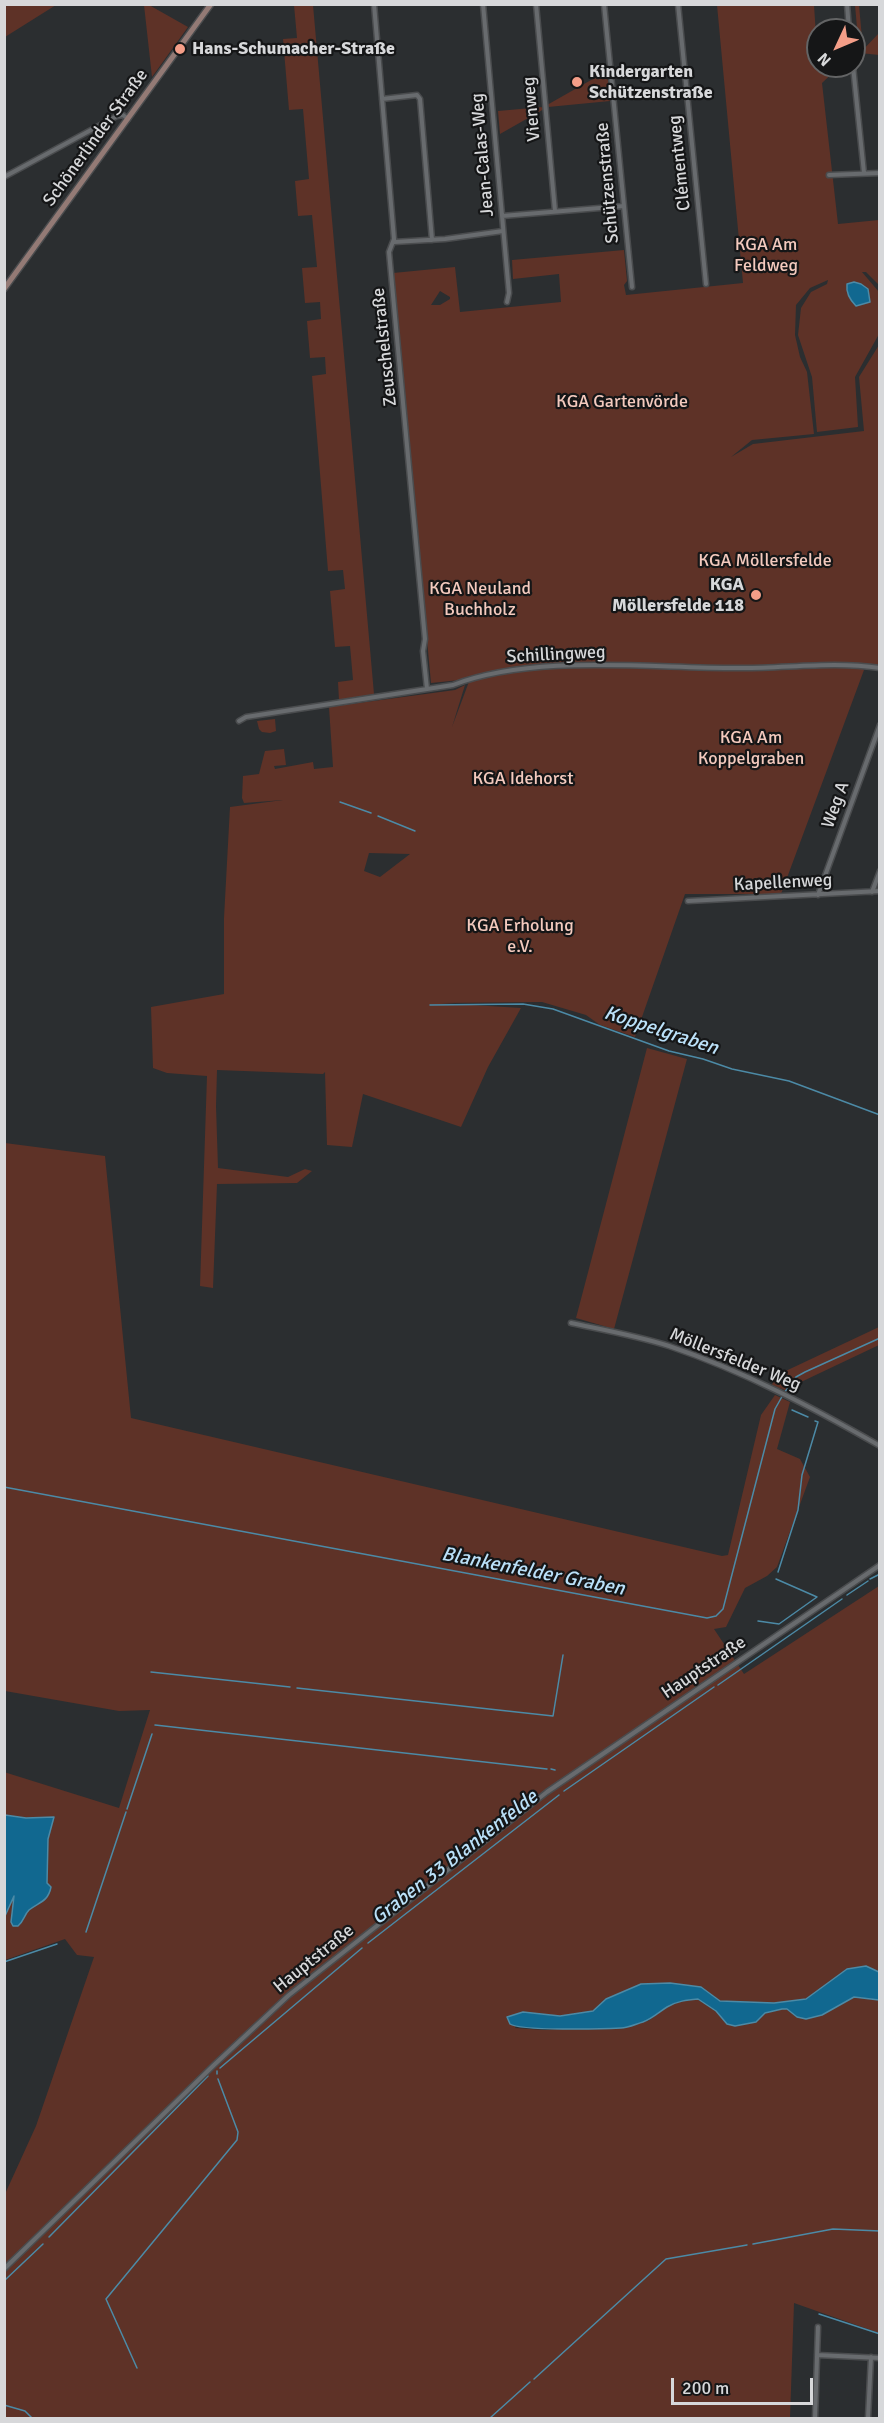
<!DOCTYPE html>
<html>
<head>
<meta charset="utf-8">
<style>
	body { margin:0 }
	#map { position:relative; width:884px; height:2423px; overflow:hidden; background:#2b2e30; font-family:Signika,sans-serif }
	canvas { display:block }
	.frame { position:absolute; inset:0; border:6px solid #d7d8da; pointer-events:none }
	.north { position:absolute; left:806px; top:18px; width:60px; height:60px; box-sizing:border-box; background:#151617; border:2px solid #636465; border-radius:50%; rotate:226deg; font-size:16px; font-weight:700; line-height:24px; text-align:center; color:#d7d8da }
	.north::after { content:''; display:block; margin:auto; width:21px; height:27px; background:#f49e88; clip-path:polygon(50% 0,100% 100%,50% 72%,0 100%) }
	.scale { position:absolute; left:671px; top:2378px; width:142px; height:27px; box-sizing:border-box; border:3px solid #d7d8da; border-top:0; padding-left:8px; font-size:18px; line-height:21px; white-space:nowrap; color:#d7d8da; -webkit-text-stroke:4px #151617; paint-order:stroke }
</style>
</head>
<body>
<div id="map">
<canvas width="884" height="2423"></canvas>
<div class="frame"></div>
<div class="north">N</div>
<div class="scale">200 m</div>
</div>
<script>
const ctx = document.querySelector('canvas').getContext('2d');
ctx.lineJoin = 'round';
function fillPath(path, color) { ctx.fillStyle = color; ctx.fill(path, 'evenodd'); }
function strokePath(path, color, width, dash) { ctx.strokeStyle = color; ctx.lineWidth = width; ctx.lineCap = dash ? 'butt' : 'round'; ctx.setLineDash(dash || []); ctx.stroke(path); }
function drawText(font, color, halo, rows, align = 'center') {
  ctx.font = font + ' Signika,sans-serif'; ctx.lineWidth = 4.5; ctx.setLineDash([]); ctx.textBaseline = 'middle'; ctx.strokeStyle = halo; ctx.fillStyle = color; for (const [text, x, y, turn = 0] of rows) {
    ctx.save(); ctx.translate(x, y); ctx.rotate((+turn || 0) * Math.PI / 180); ctx.textAlign = isNaN(turn) ? turn : align; if (halo) ctx.strokeText(text, 0, 0); ctx.fillText(text, 0, 0); ctx.restore();
  }
}
fillPath(new Path2D(`
	M5 4H56V5L5 37Z
	M144 5H149L188 27 152 77Z
	M294 5H313L374 694 339 700 338 682 353 680 350 646 335 647 330 591 345 589 343 570 328 571 312 376 326 374 325 357 310 358 307 321 321 319 320 302 305 303 302 268 317 267 312 215 298 216 295 181 309 179 303 109 289 110 283 39 297 38Z
	M717 5H814L818 66H840L822 83 838 224 879 220V285L866 272H862L879 292V334L855 377 858 427 817 432 812 377 798 335 801 308 811 292 827 284 828 280 810 288 796 305 795 335 800 357 807 372 814 434 752 440 731 457 753 444 864 431 859 377 879 345 880 665 854 664 864 670 781 894H685L635 1037 600 1025 586 1015 542 1002 440 1003 521 1008 488 1067 461 1127 363 1094 352 1147 327 1145 325 1072 323 1074 217 1070 216 1106 218 1168 288 1177 305 1169 312 1171 297 1183 217 1184 213 1288 200 1286 207 1076 167 1073 153 1068 151 1007 224 994V918L230 807 283 800 244 803 242 798 243 776 259 774 265 751 284 749 286 765 274 766 275 769 313 762 314 769 333 767 329 707 455 690 465 685 452 727 470 679 431 683 393 273 455 267 460 312 561 302 559 274 513 279 512 260 624 250 627 281 624 285 626 295 743 283ZM847 289H868L870 302 856 306 851 301ZM440 291 450 297V299L440 305H431ZM369 853 410 854 380 877 364 871Z
	M855 5H859L862 38 858 39Z
	M879 33V55L860 53Z
	M607 71 610 101 548 107 547 105Z
	M543 107 544 109 500 134 498 111Z
	M275 719 276 731 270 733 262 732 259 729 257 721Z
	M647 1048 687 1059 614 1329 576 1318Z
	M5 1143 105 1156 131 1418 722 1556 728 1555 761 1415 775 1395 790 1402 777 1449 800 1459 810 1477 777 1567 767 1576 745 1588 726 1627 714 1629 744 1674 879 1586V1972L877 1970 847 1969 806 1999 774 2003 720 2001 701 1987 686 1985 606 1999 593 2011 560 2016 523 2012 515 2028 545 2030 648 2021 668 2006 685 2000 698 1999 716 2011 727 2024 782 2009H786L797 2017 854 1997 879 2000V2333L794 2303 790 2418H5V2194L36 2126 94 1957 77 1955 65 1939 5 1960 4 1772 119 1808 150 1710 119 1711 5 1691Z
	M879 1327V1345L801 1382 792 1393 772 1385 775 1376Z`), '#5e3227');
const water = new Path2D(`
	M854 282 861 284 868 289 870 302 856 306C850 300 846 292 847 284Z
	M5 1815 26 1818 54 1817 48 1839 47 1883 51 1887C48 1902 39 1902 29 1910 24 1915 24 1921 18 1926H13L11 1922 14 1896 5 1916Z
	M866 1966 879 1972V2000L854 1997 822 2015 806 2019 797 2017 787 2009H782L765 2013 756 2022 735 2026 727 2024 716 2011 698 1999C687 2000 677 2001 667 2007 659 2012 652 2019 643 2022 636 2024 628 2028 621 2028 603 2029 520 2031 510 2024L507 2017 523 2012 560 2016 593 2011 606 1999 641 1984 670 1983 701 1987 720 2001 774 2003 806 1999 847 1969Z`);
fillPath(water, '#116890');
strokePath(water, '#4c8aa6', 1.5);
strokePath(new Path2D(`
	M340 802 371 813
	M378 816 415 831
	M430 1005 523 1004 553 1009 669 1051 703 1059 732 1069 789 1081 880 1115
	M792 1410 808 1417
	M4 1487 707 1618 716 1616 723 1609 775 1409 784 1393 796 1377 805 1372 880 1338
	M778 1572 798 1510 802 1475 818 1422 815 1421
	M870 1579 880 1574
	M847 1595 868 1581
	M758 1621 779 1624 817 1597 776 1579
	M151 1672 290 1687
	M718 1685 842 1599
	M297 1688 553 1716 563 1655
	M155 1725 547 1769
	M551 1769 555 1770
	M564 1791 714 1687
	M127 1809 152 1734
	M86 1932 126 1812
	M368 1943 559 1795
	M4 1962 57 1944
	M220 2068 362 1948
	M217 2074V2071
	M49 2237 208 2076
	M753 2244 833 2229 880 2231
	M4 2281 43 2244
	M819 2314 880 2334
	M137 2368 106 2299 237 2140 238 2132 218 2079
	M534 2379 666 2259 747 2245
	M4 2405 25 2411 32 2418
	M490 2418 530 2382`), '#4c8aa6', 1.5);
const minor = new Path2D(`
	M374 4 394 239 389 252 425 639 423 651 427 689
	M483 4 509 293 507 302
	M536 4 555 211
	M604 4 632 287
	M678 4 706 284
	M847 4 849 30
	M853 66 864 173
	M382 99 417 95 420 99 432 240
	M829 175 880 173
	M4 177 117 116 123 115 128 119
	M502 216 624 206
	M394 242 445 239 503 231
	M239 721 246 717 453 685C537 653 653 669 743 668 789 668 834 661 880 668
	M872 892 880 871
	M818 895 880 725
	M688 901 880 891
	M571 1323C604 1330 638 1336 669 1346 743 1371 812 1407 880 1446
	M4 2269 214 2065 289 1995 547 1792 880 1565
	M817 2355 880 2358
	M815 2418 818 2327
	M868 2418 871 2357`);
const secondary = new Path2D(`
	M4 289 211 4`);
strokePath(minor, '#4a4c4e', 7);
strokePath(secondary, '#4a4c4e', 8);
strokePath(minor, '#686b6e', 4);
strokePath(secondary, '#937a75', 5);
for (const [x, y, r, color] of [
	[180,49,6,"#f49e88"],
	[577,82,6,"#f49e88"],
	[756,595,6,"#f49e88"]
]) { const dot = new Path2D(); dot.arc(x, y, r, 0, 2 * Math.PI); ctx.fillStyle = color; ctx.fill(dot); strokePath(dot, '#151617', 2); }
drawText('bold 18px', '#d7d8da', '#151617', [
	["Hans-Schumacher-Straße",192,49],
	["Kindergarten",589,72],
	["Schützenstraße",589,93],
	["KGA",744,585,"right"],
	["Möllersfelde 118",744,606,"right"]
], 'left');
drawText('18px', '#d7d8da', '#151617', [
	["Vienweg",532,109,-95],
	["Schönerlinder Straße",96,138,-54],
	["Jean-Calas-Weg",483,155,-95],
	["Clémentweg",680,163,-96],
	["Schützenstraße",608,183,-95],
	["Zeuschelstraße",385,347,-96],
	["Schillingweg",556,655,-3],
	["Weg A",836,805,-70],
	["Kapellenweg",783,883,-3],
	["Möllersfelder Weg",735,1360,22],
	["Hauptstraße",704,1668,-34],
	["Hauptstraße",314,1959,-39]
]);
drawText('18px', '#f4cabe', '#151617', [
	["KGA Am",766,245],
	["Feldweg",766,266],
	["KGA Gartenvörde",622,402],
	["KGA Möllersfelde",765,561],
	["KGA Neuland",480,589],
	["Buchholz",480,610],
	["KGA Am",751,738],
	["Koppelgraben",751,759],
	["KGA Idehorst",523,779],
	["KGA Erholung",520,926],
	["e.V.",520,947]
]);
drawText('italic 20px', '#bbe1f9', '#151617', [
	["Koppelgraben",661,1031,18],
	["Blankenfelder Graben",533,1572,11],
	["Graben 33 Blankenfelde",455,1858,-38]
]);
</script>
</body>
</html>
